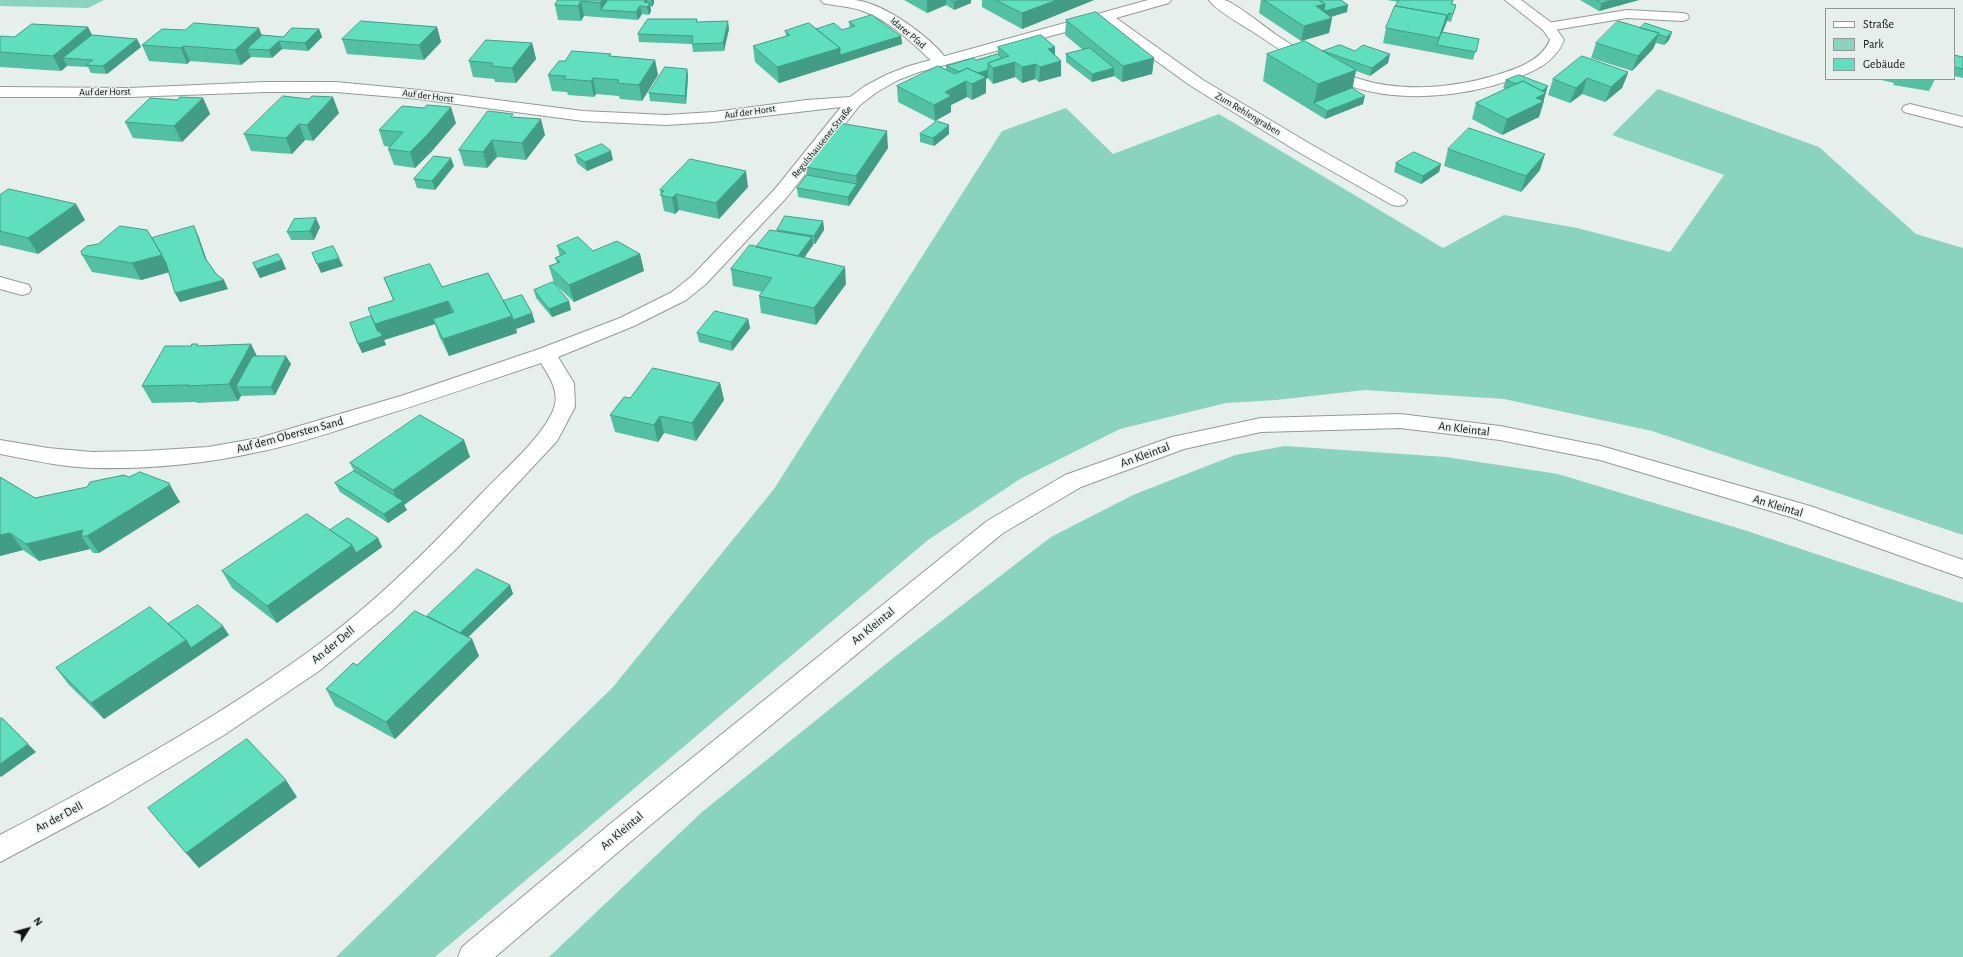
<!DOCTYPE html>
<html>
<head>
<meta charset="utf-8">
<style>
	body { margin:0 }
	#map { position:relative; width:1963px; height:957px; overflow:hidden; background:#e7efec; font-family:"Alegreya Sans",sans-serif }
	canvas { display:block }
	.legend { position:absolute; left:1825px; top:8px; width:130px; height:72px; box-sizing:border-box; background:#e7efec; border:1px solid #919795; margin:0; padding:5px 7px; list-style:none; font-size:12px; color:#111413 }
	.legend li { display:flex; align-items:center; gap:8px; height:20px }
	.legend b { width:20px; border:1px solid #919795 }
	.north { position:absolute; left:8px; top:909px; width:40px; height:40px; -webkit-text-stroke:3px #e7efec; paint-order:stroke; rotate:53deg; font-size:11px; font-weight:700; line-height:16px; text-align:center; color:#111413 }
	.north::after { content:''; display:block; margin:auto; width:14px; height:18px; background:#111413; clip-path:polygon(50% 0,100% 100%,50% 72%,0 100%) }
</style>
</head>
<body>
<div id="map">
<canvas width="1963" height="957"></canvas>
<ul class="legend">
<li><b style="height:5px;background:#fff"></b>Straße</li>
<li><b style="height:11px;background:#8ad3be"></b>Park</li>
<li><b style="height:11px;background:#60dfbf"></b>Gebäude</li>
</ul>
<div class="north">N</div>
</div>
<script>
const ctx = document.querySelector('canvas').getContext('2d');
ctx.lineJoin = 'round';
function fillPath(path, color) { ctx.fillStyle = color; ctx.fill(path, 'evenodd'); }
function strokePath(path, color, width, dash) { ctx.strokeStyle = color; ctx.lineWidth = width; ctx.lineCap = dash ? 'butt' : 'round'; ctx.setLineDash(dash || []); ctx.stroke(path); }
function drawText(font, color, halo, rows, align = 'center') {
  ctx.font = font + ' "Alegreya Sans",sans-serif'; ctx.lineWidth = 3; ctx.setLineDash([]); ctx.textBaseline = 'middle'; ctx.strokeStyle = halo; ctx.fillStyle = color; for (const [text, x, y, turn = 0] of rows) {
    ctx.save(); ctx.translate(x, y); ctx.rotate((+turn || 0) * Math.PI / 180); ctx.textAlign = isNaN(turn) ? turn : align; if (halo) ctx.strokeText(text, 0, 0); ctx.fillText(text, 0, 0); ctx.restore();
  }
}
fillPath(new Path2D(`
	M0 0H104L88 8 0 6Z
	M1658 89 1819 147 1916 234 1963 248V535L1652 431 1504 399 1365 390 1276 400 1226 403 1120 429 1020 479 928 540 435 957H336L613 687 774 489 1002 131 1066 108 1113 154 1219 114 1443 248 1504 215 1577 228 1670 252 1724 175 1612 135Z
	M1285 446 1446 457 1558 474 1744 530 1963 603V957H549L702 812 892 659 1051 537 1133 495 1235 455Z`), '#8ad3be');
const lane = new Path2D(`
	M821 0C832 0 844 0 855 0 884 3 931 37 948 61L945 64H935C912 43 890 20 860 10 848 6 835 6 823 3Z
	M1627 10 1682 13 1687 14 1689 17 1687 20 1682 21 1627 18 1548 31 1543 30 1541 27 1543 24 1548 23Z`);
const street = new Path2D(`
	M1148 0H1171L1169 3 1116 18 1203 80 1312 145 1404 197 1407 201 1404 205 1398 206 1392 205 1300 153 1191 86 1102 22 919 72 898 80 877 92 860 105 787 197 706 284 686 300 634 326 558 357 574 383 575 407 557 441 458 547 392 611 319 671 224 735 107 805 0 862V835C103 781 206 725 301 657 368 610 427 551 483 492 504 470 544 436 554 408 560 392 549 376 541 363 481 383 421 404 360 423 327 434 293 445 258 452 205 464 148 469 93 468 62 467 31 460 0 454V440L48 448 92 452 144 451 208 447 259 438 404 395 539 349 620 318 672 292 692 276 775 189 841 107 713 122 666 125 583 121 419 99 336 92H265L129 97H0V87L129 88 265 82H336L419 90 583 111 666 115 713 112 807 100 850 97 865 86 888 74 909 66Z
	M1209 0C1214 0 1219 0 1224 0 1233 1 1265 27 1275 34 1302 52 1332 71 1363 80 1403 92 1453 88 1493 76 1513 70 1541 62 1550 40L1543 30 1505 0H1521L1553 24 1564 40C1555 63 1533 72 1511 80 1462 97 1400 103 1350 86 1317 74 1287 55 1258 35 1246 27 1216 11 1209 0Z
	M1910 104 1963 117V127L1904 112 1902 109 1904 106Z
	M0 277 29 285 31 289 29 293 22 295 0 289Z
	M1400 414 1500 426 1601 446 1810 506 1963 560V578L1794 518 1600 460 1500 440 1400 428 1261 432 1184 449 1081 487 1003 533 630 842 495 957H458L462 947 610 824 987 521 1065 475 1172 437 1261 418Z`);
strokePath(lane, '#939a98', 2);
strokePath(street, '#939a98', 2);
fillPath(lane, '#fff');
fillPath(street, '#fff');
fillPath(new Path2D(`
	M558 0H654V3L652 7 650 6 651 11 649 15 642 14 638 20 584 16 581 21 558 20 555 5Z
	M904 0H971V3L954 10 946 5 927 13Z
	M982 0H1094L1022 29 982 7Z
	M1261 0H1341L1347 12 1331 17 1332 18 1329 33 1301 41 1259 13Z
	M1387 0H1453L1452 5H1456L1451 22 1447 21 1442 32 1479 39 1473 60 1383 43 1386 28 1398 2Z
	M1580 0H1639L1599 11Z
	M697 19V22L729 29 724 51 693 52 692 44 639 42 638 34Z
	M1066 20 1154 58 1152 74 1122 82 1114 76 1092 82 1066 62V54L1083 50 1065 35Z
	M849 22 901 36 902 44 779 83 755 62 753 46 786 36 785 31 816 29 842 30 850 28Z
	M88 27 92 35 137 39 141 47 107 74 91 73 88 67 67 66 61 71 0 67V37H14Z
	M437 27 441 42 424 60 347 54 342 39Z
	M1640 28 1672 32 1669 40 1664 45 1656 43 1653 49 1632 71 1591 58 1596 43Z
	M319 29 322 37 308 51 282 49 272 58 251 57 241 65 190 61 187 64 149 61 142 45 262 35 283 37Z
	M532 43 536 59 516 83 495 82 494 79 473 77 469 61Z
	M998 47 1055 55 1061 61V76L1039 82 1035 79 1022 83 1015 77 993 84 988 78 986 79V93L972 100 967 97 951 105V112L935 121 898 102 897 86 946 70V66L976 60 998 54Z
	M1323 51H1355L1390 54 1388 63 1370 76 1356 71 1352 88 1363 104 1325 119 1263 81 1267 54Z
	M1954 55 1963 57V78L1954 76Z
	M612 56 655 60 658 75 642 101 620 99 619 96 596 94 594 97 568 95 567 92 552 91 548 75 565 61Z
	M687 69 688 77 686 104 650 101 649 93Z
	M1628 73 1622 88 1605 102 1582 94 1570 103 1548 95 1553 79Z
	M1877 79H1935L1929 91 1893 85 1894 83Z
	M1506 80 1546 92 1539 117 1502 135 1472 119 1476 103 1506 89 1503 88Z
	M203 98 210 114 182 142 133 138 125 122 177 100Z
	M339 113 313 141 305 140 292 154 251 151 244 134Z
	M514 117 545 135 526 160 497 157 487 168 464 166 459 150Z
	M456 123 432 151 415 168 394 165 388 149 390 147 384 146 379 130Z
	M920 134H949L934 146 920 142Z
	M888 148 849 206 798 197 797 188 807 175 806 167Z
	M1448 149 1540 170 1521 192 1444 166Z
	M575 155 613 160 587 171 577 163Z
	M1396 163 1441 164 1439 172 1421 184 1394 172Z
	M454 166 435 190 417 188 414 179Z
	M748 187 719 219 679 210 675 214 664 211 660 190Z
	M0 195 85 220 38 254 0 245Z
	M823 221 824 230 815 244H812L813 245 804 258 846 284 816 325 761 313 759 296 762 292 733 286 731 269 756 247 777 231V230Z
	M320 227 314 240H291L287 232Z
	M198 235 207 261 228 289 180 302 175 293 169 272 141 280 92 272 82 255 152 238Z
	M557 246 593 251 640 254 644 271 574 302 555 284 571 310 552 317 536 298 534 290 554 283 549 266 557 263 555 258 560 256Z
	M282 260 286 269 260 278 257 272 253 263Z
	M384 278 442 287 503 301 535 322 516 329 517 333 449 356 439 336 435 324 384 340 386 345 362 353 371 316 393 300Z
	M748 319 750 328 732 351 699 342 697 333Z
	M251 344 257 356 291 364 275 395 241 396 238 401 197 403 196 402 152 403 142 386 199 346Z
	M720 383 724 400 696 441 664 433 658 442 615 432 610 415 630 398Z
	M464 440 470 457 404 505 407 510 388 523 340 492 335 483 354 471 350 463Z
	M0 477 35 498 179 500 180 502 99 553H93L90 549 39 561 23 550 0 556Z
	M330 530 378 538 382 547 277 623 232 588 222 571Z
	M510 585 513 594 468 637 472 639 479 656 395 739 335 706 326 689 357 665 427 616Z
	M168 624 229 635 104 719 69 685 56 668Z
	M297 797 199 868 148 808Z`), '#53c0a4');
fillPath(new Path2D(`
	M602 0H615L601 10 600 3Z
	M645 0H647L648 6 650 3 651 11 649 15 647 7 644 2Z
	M651 0H654V3L652 7Z
	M927 0H946V5L927 13Z
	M951 0H971V3L954 10V2Z
	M1057 0H1094L1022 29V13Z
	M1612 0H1639L1599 11 1602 3Z
	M581 1 584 16 581 21 578 6Z
	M1325 4 1348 5 1347 12 1313 22 1316 6Z
	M640 6 642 14 638 20 636 12Z
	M1449 13 1447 21 1438 45H1437L1447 15Z
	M1332 18 1329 33 1301 41 1304 26Z
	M728 21 729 29 724 51 723 43Z
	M88 27 96 43 63 58 67 66 61 71 53 56Z
	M437 27 441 42 424 60 419 45Z
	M259 28 265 43 247 49 251 57 241 65 235 50Z
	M319 29 322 37 308 51 305 43Z
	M1672 32 1669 40 1664 45 1667 37Z
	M1659 33 1653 49 1632 71 1638 56Z
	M901 36 902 44 779 83 777 67 840 48Z
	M137 39 141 47 107 74 103 66Z
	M279 41 282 49 272 58 269 50Z
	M532 43 536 59 516 83 512 68Z
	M183 46 190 61 187 64 181 48Z
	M1055 47V63L1061 61V76L1039 82 1040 67 1048 49Z
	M1390 54 1388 63 1370 76 1372 68Z
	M1154 58 1152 74 1122 82 1123 66Z
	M655 60 658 75 642 101 639 85Z
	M1015 62V77L993 84V68Z
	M1036 64 1035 79 1022 83V67Z
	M1114 68V76L1092 82V74Z
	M687 69 688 77 686 104 685 96Z
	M988 70V78L986 79V93L972 100V84L968 76Z
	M1356 70 1351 97 1314 103 1318 84Z
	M1628 72 1627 74 1628 73 1622 88 1605 102 1611 87Z
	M593 78 596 94 594 97 591 81Z
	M1587 78 1582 94 1570 103 1576 88Z
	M966 81 967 97 951 105V112L935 121 934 105 945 92Z
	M1548 86 1543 102 1544 101 1539 117 1502 135 1507 119 1536 98 1540 92Z
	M1365 96 1363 104 1325 119 1327 111Z
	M333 97 339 113 313 141 307 125Z
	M203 98 210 114 182 142 174 126Z
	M451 107 456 123 432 151 415 168 410 152Z
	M541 119 545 135 526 160 522 143Z
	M299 124 305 140 292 154 286 138Z
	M949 125V134L934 146 933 138Z
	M887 131 888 148 849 206 848 197 857 184 856 176Z
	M492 140 497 157 487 168 483 152Z
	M611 151 613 160 587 171 585 162Z
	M1545 154 1540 170 1521 192 1526 176Z
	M451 158 454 166 435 190 432 181Z
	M1441 164 1439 172 1421 184 1423 176Z
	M746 171 748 187 719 219 716 203Z
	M676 194 679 210 675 214 672 198Z
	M76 204 85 220 38 254 28 238Z
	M316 218 320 227 314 240 310 231Z
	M823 221 824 230 815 244 814 236Z
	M194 226 198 235 209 267 205 258Z
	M812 237 813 245 794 272 793 263Z
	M640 254 644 271 574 302 569 285Z
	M162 255 170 272 141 280 132 263Z
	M339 258 343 266 321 273 317 264Z
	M282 260 286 269 260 278 256 269Z
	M845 267 846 284 816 325 814 308Z
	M224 280 228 289 180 302 175 293Z
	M448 301 454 318 433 319 435 324 384 340 386 345 362 353 358 344 375 324Z
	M569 301 571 310 552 317 549 309Z
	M532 313 535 322 516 329 517 333 449 356 443 339 512 316Z
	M748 319 750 328 732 351 731 342Z
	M251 344 259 361 236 387 241 396 238 401 229 384Z
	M286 356 291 364 275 395 271 387Z
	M720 383 724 400 696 441 692 423Z
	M660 416 664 433 658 442 654 425Z
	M464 440 470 457 404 505 407 510 388 523 384 514 399 504 393 490Z
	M169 483 180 502 99 553 87 536Z
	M83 530 81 536 90 549 39 561 26 544Z
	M10 533 23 550 0 556V535Z
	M378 538 382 547 277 623 267 606 352 545Z
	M510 585 513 594 459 646 455 637Z
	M223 626 229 635 197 657 191 648Z
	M472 639 479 656 395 739 386 722Z
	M186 640 197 657 104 719 91 703Z
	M28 744 36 752 1 777 0 776V764Z
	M286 780 297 797 199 868 186 853Z`), '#439c86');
const building = new Path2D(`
	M558 0H602L600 3 581 1 578 6 555 5Z
	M608 0H645L644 2 650 3 647 7 640 6 636 12 601 10Z
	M951 0H959L954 2Z
	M996 0H1057L1022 13Z
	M1264 0H1319L1325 4 1316 6 1332 18 1304 26Z
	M1319 0H1341L1348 5 1324 11 1325 4Z
	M1399 0H1453L1451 4 1456 5 1453 14 1449 13 1445 22 1447 15 1396 6Z
	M1597 0H1612L1602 3Z
	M1395 6 1447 15 1439 38 1386 28Z
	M1096 12 1154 58 1123 66 1066 20Z
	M872 15 901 36 840 55V48L816 29 834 23 842 30 855 26 849 22Z
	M648 19H697L696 22 728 21 723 43 692 44 693 36 638 34Z
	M361 21 437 27 419 45 342 39Z
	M1618 21 1659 33 1638 56 1596 43Z
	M194 23 259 28 235 50 183 46 181 48 142 45 162 29 185 30Z
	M809 23 840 48 777 67 753 46 790 35 785 31Z
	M1645 23 1672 32 1667 37 1659 35V33L1640 28Z
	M32 24 88 27 53 56 0 52V37L1 36 14 37Z
	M292 28 319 29 305 43 279 41 269 50 247 49 262 35 283 37Z
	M1442 32 1479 39 1476 52 1437 45Z
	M92 35 137 39 103 66 86 65 93 60 63 58Z
	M1041 35 1055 47 1048 49 1061 61 1040 67 1036 64 1022 67 1015 62 993 68 988 63 1009 56 998 47Z
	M486 40 532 43 512 68 491 66 493 63 469 61Z
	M1305 41 1356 70 1318 84 1267 54Z
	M1340 45 1355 51 1363 45 1390 54 1372 68 1323 51Z
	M1090 48 1114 68 1092 74 1066 54Z
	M572 51 611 54 609 56 655 60 639 85 617 83 619 80 593 78 591 81 564 79 566 76 548 75 559 61H565Z
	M998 54 1002 58 988 63V70L978 73 967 68 960 72 946 66 973 58 976 60Z
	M1954 55 1963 57V69L1954 67Z
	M1582 56 1628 72 1611 87 1587 78 1576 88 1553 79Z
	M938 66 955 74 967 68 986 77 972 84 966 81 945 92 951 96 934 105 897 86Z
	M665 67 687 69 685 96 649 93Z
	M1519 75 1548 86 1542 91 1523 81 1517 84 1506 80Z
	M1523 81 1546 93 1536 98 1544 101 1507 119 1476 103Z
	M1352 88 1365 96 1327 111 1314 103Z
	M283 96 309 99 312 96 333 97 307 125 299 124 286 138 244 134Z
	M180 97 203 98 174 126 125 122 150 98 177 100Z
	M427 105 451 107 427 135 410 152 388 149 403 132 379 130 402 106 424 108Z
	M488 111 513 114 511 117 541 119 522 143 492 140 483 152 459 150Z
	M937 121 949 125 933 138 920 134Z
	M839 123 887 131 856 176 806 167Z
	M1469 128 1545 154 1526 176 1448 149Z
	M602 144 611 151 585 162 575 155Z
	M1414 152 1441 164 1423 176 1396 163Z
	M434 156 451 158 432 181 414 179Z
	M690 159 746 171 716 203 676 194 672 198 660 195 664 191 660 190Z
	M807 175 857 184 848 197 797 188Z
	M9 189 76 204 28 238 0 231V195Z
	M785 216 823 221 814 236 777 230Z
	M316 218 310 231 287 232 294 219Z
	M120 226 147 230 162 255 132 263 82 255 81 251 87 246 98 244Z
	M194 226 205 258 216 274 224 280 175 293 166 263 152 238Z
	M770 230 812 237 798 256 756 247Z
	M578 237 593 251 617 241 640 254 569 285 549 266 560 262 555 258 566 253 557 246Z
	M750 245 845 267 814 308 759 296 772 278 731 269Z
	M333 246 339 258 317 264 312 253Z
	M278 254 282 260 256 269 253 263Z
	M430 264 442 287 488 273 512 316 443 339 433 319 454 312 448 301 375 324 368 308 394 300 384 278Z
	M553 282 569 301 549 309 534 290Z
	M522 295 532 313 513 320 512 316 503 301Z
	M715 311 748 319 731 342 697 333Z
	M371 316 378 332 380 331 382 336 358 344 350 323Z
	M192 344H198L197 346 251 344 229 384 188 386 189 385 142 386 165 346H191Z
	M253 356H286L271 387H236Z
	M653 368 720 383 692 423 660 416 654 425 610 415 624 397 630 398Z
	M420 415 464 440 393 490 350 463Z
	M354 471 403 501 384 514 335 483Z
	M140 472 169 483 170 485 87 536H81L83 530 26 544 10 533 0 535V477L35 498 87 487 90 482 124 475 129 477Z
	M307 514 352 545 267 606 222 571Z
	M348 518 378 538 356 553 352 545 330 530Z
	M477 569 510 585 460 633 427 616Z
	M198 605 223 626 191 648 186 640 168 624Z
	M150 607 186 640 91 703 56 668Z
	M415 611 472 639 386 722 326 689 353 663 357 665Z
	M2 718 28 744 0 764V719Z
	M247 739 286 780 186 853 148 808Z`);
fillPath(building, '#60dfbf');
strokePath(building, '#439c86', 1);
drawText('10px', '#111413', '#e7efec', [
	["Idarer Pfad",908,33,40],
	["Auf der Horst",105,92,-1],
	["Auf der Horst",428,96,7],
	["Auf der Horst",750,112,-8],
	["Zum Rehlengraben",1248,114,31],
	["Regulshausener Straße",822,142,-51]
]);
drawText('12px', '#111413', '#e7efec', [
	["An Kleintal",1464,429,7],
	["Auf dem Obersten Sand",290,435,-15],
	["An Kleintal",1145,455,-20],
	["An Kleintal",1778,506,17],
	["An Kleintal",873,626,-39],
	["An der Dell",333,645,-39],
	["An der Dell",59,817,-28],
	["An Kleintal",622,831,-40]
]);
</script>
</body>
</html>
